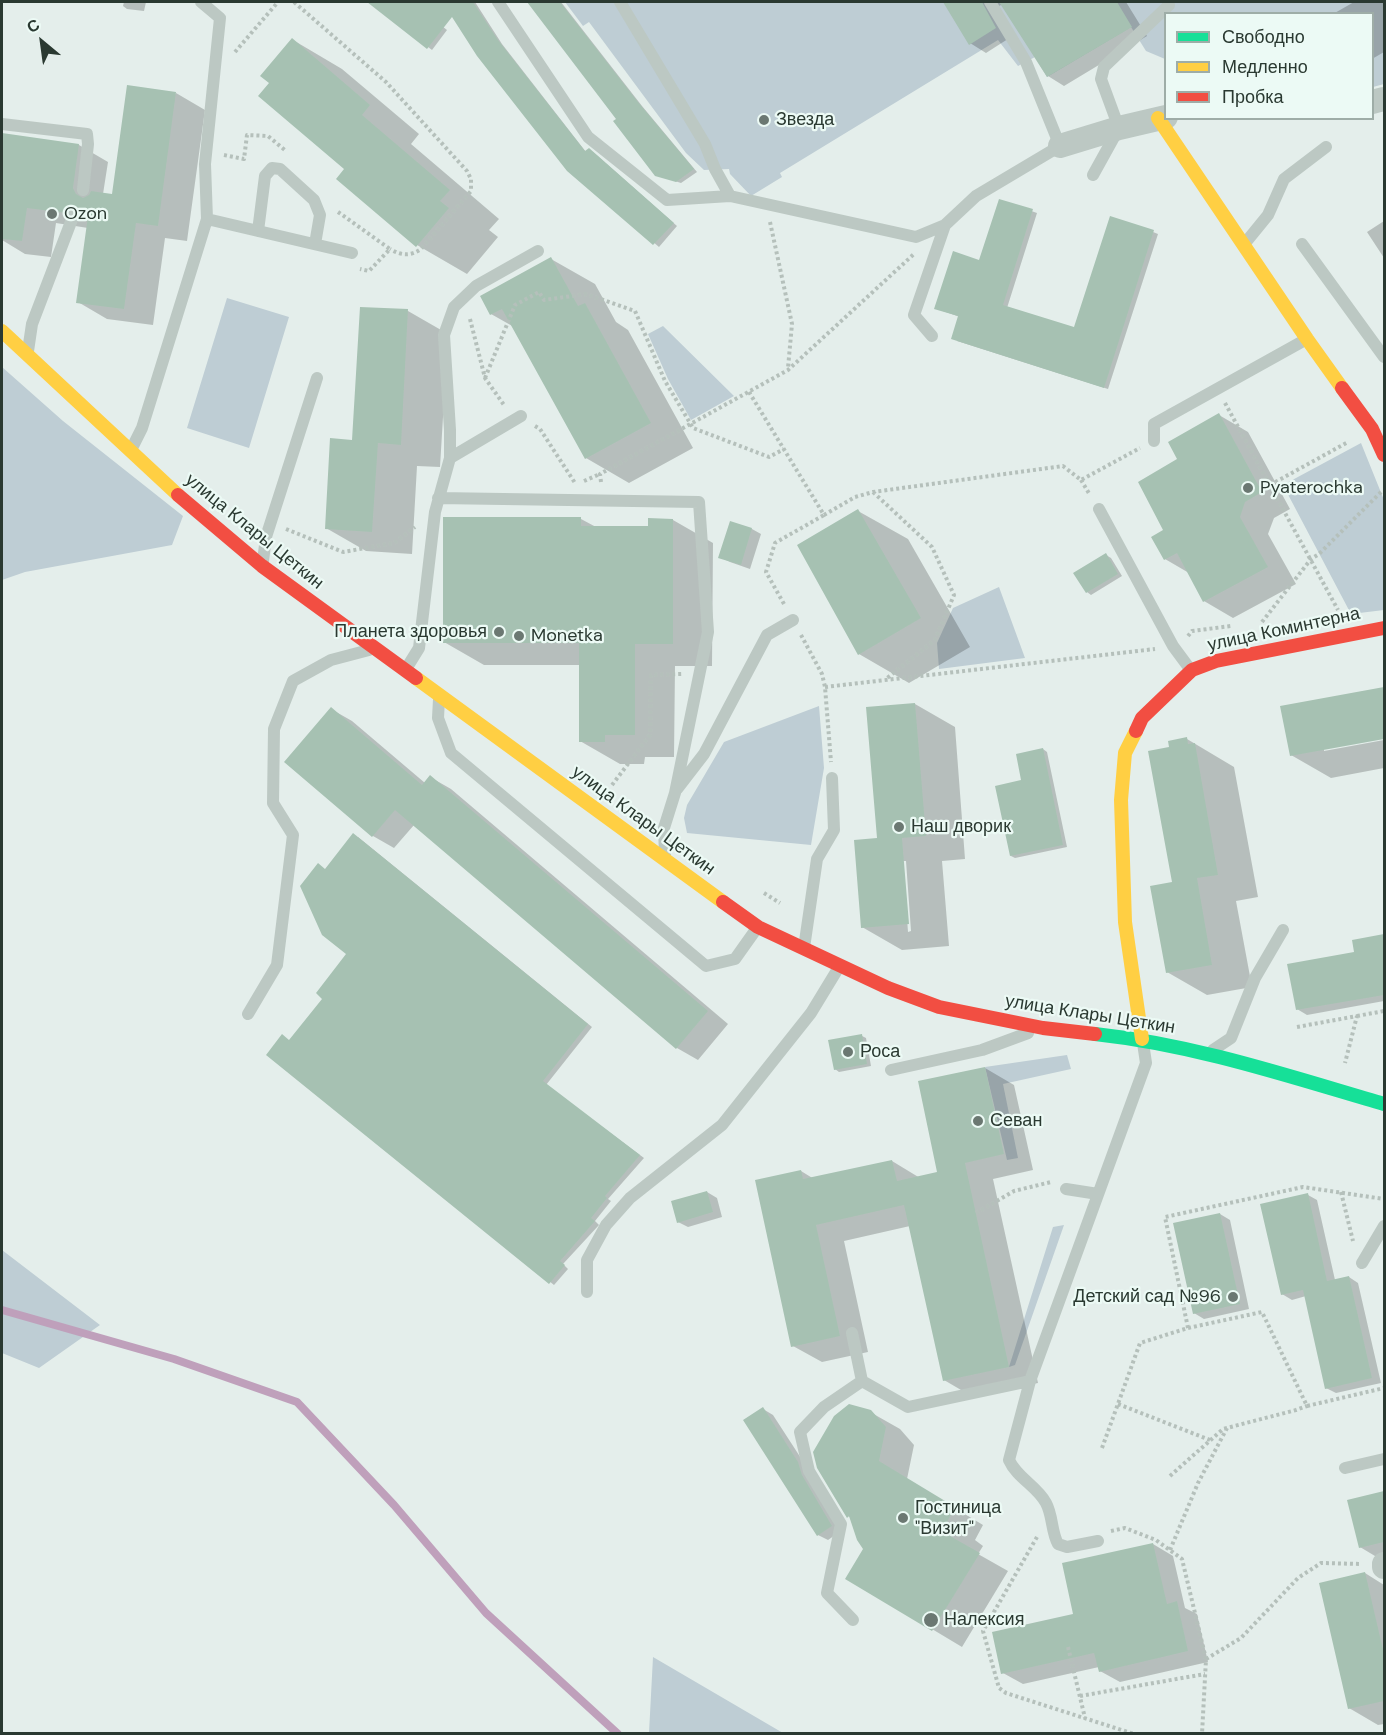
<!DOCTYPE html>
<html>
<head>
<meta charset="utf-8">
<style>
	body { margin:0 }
	#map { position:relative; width:1386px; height:1735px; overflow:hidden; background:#e4eeeb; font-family:"DM Sans",sans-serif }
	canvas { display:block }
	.frame { position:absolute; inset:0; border:3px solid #2a3931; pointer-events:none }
	.legend { position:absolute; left:1164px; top:12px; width:210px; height:108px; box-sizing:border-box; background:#ecfaf5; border:2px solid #9eada7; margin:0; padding:8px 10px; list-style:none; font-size:18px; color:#2a3931 }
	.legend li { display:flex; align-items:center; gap:12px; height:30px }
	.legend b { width:30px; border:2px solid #9eada7 }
	.north { position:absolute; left:12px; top:12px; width:60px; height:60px; -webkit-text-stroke:4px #ecfaf5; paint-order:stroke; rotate:331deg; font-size:16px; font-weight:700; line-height:24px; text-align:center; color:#2a3931 }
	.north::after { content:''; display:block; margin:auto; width:21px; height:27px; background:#2a3931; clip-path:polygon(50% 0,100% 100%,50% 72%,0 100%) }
</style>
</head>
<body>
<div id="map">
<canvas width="1386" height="1735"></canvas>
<div class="frame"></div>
<ul class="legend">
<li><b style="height:8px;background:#16e098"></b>Свободно</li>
<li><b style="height:8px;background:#ffcf43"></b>Медленно</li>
<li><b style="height:8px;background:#f24e42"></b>Пробка</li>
</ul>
<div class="north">С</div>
</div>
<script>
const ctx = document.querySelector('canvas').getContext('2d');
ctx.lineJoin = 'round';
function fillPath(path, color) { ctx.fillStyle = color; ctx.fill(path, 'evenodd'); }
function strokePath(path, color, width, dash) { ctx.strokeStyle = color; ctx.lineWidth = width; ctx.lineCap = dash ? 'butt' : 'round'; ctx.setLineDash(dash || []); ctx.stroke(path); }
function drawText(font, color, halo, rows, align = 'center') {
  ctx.font = font + ' "DM Sans",sans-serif'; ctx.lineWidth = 4.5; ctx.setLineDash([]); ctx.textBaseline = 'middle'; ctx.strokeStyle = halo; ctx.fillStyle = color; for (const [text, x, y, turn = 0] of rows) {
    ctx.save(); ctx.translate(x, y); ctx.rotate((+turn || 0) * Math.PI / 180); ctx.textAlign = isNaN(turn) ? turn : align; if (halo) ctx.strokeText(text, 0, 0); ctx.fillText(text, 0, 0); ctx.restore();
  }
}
fillPath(new Path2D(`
	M565 2H1384V84L1373 87 1372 14H1166L1165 59 1146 51 1131 27 1047 77 1035 57 1018 66 998 40 780 173 782 177 751 196 730 174 729 169 704 170 686 153 589 22 583 26Z
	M227 298 289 317 249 448 187 428Z
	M663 326 734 396 691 420 668 379 648 334Z
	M2 367 63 421 183 516 172 545 25 572 2 580Z
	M1361 443 1384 500V610L1351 614 1283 485Z
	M999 587 1025 658 939 669 937 643 953 608Z
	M819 706 824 768 811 845 687 833 684 818 687 805 724 742Z
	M1067 1055 1071 1069 1003 1084 1018 1158 1007 1160 985 1067Z
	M1064 1225 1015 1365 1009 1367 1053 1227Z
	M2 1250 100 1325 39 1368 2 1353Z
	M653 1657 783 1733H649Z`), '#becdd4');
fillPath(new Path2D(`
	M124 2H146L144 11 127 9 123 6Z
	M369 2H411L447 30 432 50Z
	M444 2H475L502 44 586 152H593L677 226 659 247 569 170 478 55Z
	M529 2H561L642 106 697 172 681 183 662 177Z
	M945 2H1126L1147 36 1064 86 1048 76 1015 20 1003 4 999 6 1011 37 986 53 970 43Z
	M1354 2H1384V52L1372 59V14H1333Z
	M293 40 342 69 419 134 411 144 499 219 489 230 498 237 467 274 417 245 271 83Z
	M176 93 205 110 187 241 165 238 153 325 107 319 78 302 88 228 56 223 51 257 25 254 2 240V135L79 145 108 162 103 194 114 195Z
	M1000 200 1037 213 1007 308 1075 329 1153 232 1158 234 1108 389 957 341 960 317 940 310 980 262Z
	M1384 221V258L1367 232Z
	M551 259 595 284 616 322 628 330 693 448 629 483 586 458 514 327 491 314Z
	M362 308 408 311 448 334 440 467 417 466 412 554 366 551 326 528 354 441Z
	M1219 415 1248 432 1290 509 1274 518 1268 534 1296 584 1233 618 1204 601 1189 573 1165 559V530L1179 459Z
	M858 511 908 539 970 647 909 683 859 654Z
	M581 519 596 527H649L673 520 713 543 712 666H675L674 757H645L644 764H620L580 741 581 665H484L444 642Z
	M731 522 752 529 761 534 750 569 730 562 720 557Z
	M1106 555 1111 558 1122 576 1091 595 1087 592Z
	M1384 688V737L1324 748V751L1384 740V768L1331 778 1291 755 1282 707Z
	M915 704 955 727 965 859 942 861 949 946 902 950 862 927 878 839ZM903 861H906L911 931 908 932Z
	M331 709 352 721 425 783 430 777 451 789 728 1024 698 1060 677 1048 414 825 394 848 373 836Z
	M1187 739 1234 767 1258 897 1236 901 1252 987 1207 995 1167 972 1173 884 1171 749Z
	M1043 749 1047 752 1067 847 1015 858 1011 856 1023 781Z
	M358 837 592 1027 546 1085 644 1158 608 1199 611 1201 595 1221 599 1225 563 1264 568 1269 554 1285 268 1055 290 1041 324 999 349 954 326 870Z
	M1384 936V1001L1307 1015 1297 1009 1355 953 1353 942Z
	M862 1036 866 1038 871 1066 839 1072 835 1069Z
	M985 1068 1014 1085 1033 1170 993 1179 1038 1383 973 1397 944 1380 910 1226 844 1241 868 1352 822 1362 793 1346 801 1171 814 1179 892 1161 920 1178 939 1173Z
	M707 1192 717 1198 722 1217 688 1227 678 1222Z
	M1308 1195 1317 1200 1335 1280 1349 1277 1358 1283 1381 1383 1336 1393 1326 1388 1306 1296 1292 1300 1282 1294Z
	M1220 1214 1230 1220 1249 1309 1204 1319 1194 1313Z
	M763 1409 773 1415 808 1469 841 1531 828 1540 818 1535Z
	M870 1412 900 1429 914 1445 907 1479 983 1525 975 1540 983 1546 978 1554 1008 1571 962 1647 847 1578 865 1549 851 1518 848 1516Z
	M1384 1492V1558L1380 1559 1360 1547 1349 1501Z
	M1153 1544 1173 1556 1185 1608 1197 1614 1208 1662 1120 1682 1100 1671 1099 1667 1023 1684 1003 1673 1075 1615Z
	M1365 1573 1384 1585V1724L1378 1725 1349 1708Z`), '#0003');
strokePath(new Path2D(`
	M2 1310 174 1359 297 1402 394 1505 486 1613 618 1734`), '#bfa0bb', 8);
fillPath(new Path2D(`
	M367 2H473L498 40 585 151 589 148 674 223 653 245 567 171 477 56 452 17 427 49Z
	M527 2H560L638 102 694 169 676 182 655 176 613 121 616 119Z
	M943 2H982L996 28 969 45Z
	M999 2H1117L1132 27 1047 77Z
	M292 38 370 105 362 115 450 190 440 201 449 208 416 247 336 179 344 169 258 96 269 83 260 76Z
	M127 85 176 92 158 226 136 223 124 309 76 303 88 216 82 215 81 209 77 207H69L66 213 27 208 22 241 2 239V133L79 144 73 188 76 194 83 198 89 195 91 191 112 194Z
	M999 199 1033 209 1003 305 1074 327 1110 216 1154 230 1104 388 951 339 958 316 934 309 953 251 979 260Z
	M551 257 578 306 585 303 651 423 585 459 502 309 490 315 480 296Z
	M360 307 408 309 401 445 378 443 372 532 325 529 330 438 352 440Z
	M1219 413 1262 492 1245 502 1240 517 1268 567 1203 602 1177 553 1164 560 1151 537 1163 530 1138 482 1177 459 1168 442Z
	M858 509 921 618 858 655 797 545Z
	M443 517H581V526H648V518L673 519V644H635V735H605V742H579V643H443Z
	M730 521 752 528 741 565 718 558Z
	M1106 553 1118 574 1086 593 1073 573Z
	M1384 687V739L1290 756 1280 706Z
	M915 703 926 836 902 838 909 924 861 928 854 840 877 838 866 707Z
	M331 707 422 785 430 775 708 1011 676 1049 395 810 372 837 284 762Z
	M1187 737 1188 744 1195 743 1218 875 1197 878 1212 965 1166 973 1150 886 1172 882 1148 751 1169 747 1168 741Z
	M1043 748 1063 845 1010 856 995 786 1021 780 1016 754Z
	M353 833 588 1024 543 1081 640 1155 605 1196 607 1198 591 1218 595 1221 560 1261 565 1265 549 1284 266 1055 282 1034 289 1040 322 999 316 993 346 954 322 935 300 886 318 863 325 869Z
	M1384 934V995L1296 1010 1287 964 1354 952 1352 940Z
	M862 1034 867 1064 834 1070 828 1040Z
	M985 1067 1004 1154 965 1163 1009 1367 943 1381 904 1205 816 1225 840 1336 791 1347 755 1180 801 1170 803 1179 892 1160 897 1181 937 1172 918 1081Z
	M707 1191 713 1212 677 1223 671 1201Z
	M1308 1193 1327 1281 1349 1276 1372 1378 1325 1389 1303 1290 1281 1295 1260 1204Z
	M1220 1213 1240 1304 1193 1314 1173 1223Z
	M849 1404 871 1410 886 1427 879 1461 955 1507 947 1522 955 1528 950 1536 980 1553 932 1631 845 1579 863 1549 857 1540 849 1516 847 1518 817 1468 813 1452 834 1416Z
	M763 1407 798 1462 802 1475 832 1526 817 1536 743 1420Z
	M1384 1491V1542L1359 1548 1347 1500Z
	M1153 1543 1167 1604 1177 1601 1188 1651 1099 1672 1094 1653 1001 1674 992 1632 1073 1614 1062 1563Z
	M1365 1572 1384 1654V1701L1348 1709 1319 1583Z`), '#a6c1b2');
strokePath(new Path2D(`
	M294 2 386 82 467 171 471 179V191L421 249C410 257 400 255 390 249
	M235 52 278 2
	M224 155 244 159 247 135 268 136 286 151
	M338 212 390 249 369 271 360 269
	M770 222 792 324 788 368
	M470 319 485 378 504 405
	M485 378 515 305 539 292 544 300 586 294 635 311 665 381 693 428 769 457 784 449
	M749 392 824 515 855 497 873 492 1063 466 1081 480 1140 448
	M1225 403 1338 610
	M535 426 540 429 575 483
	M1081 480 1090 495
	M584 481 600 474
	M601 482 600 474 788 370 914 254
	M1270 485 1348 442
	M873 492 932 547 954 595 935 640 886 679
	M286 529 343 552 394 543 415 527
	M784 604 766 572 775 543 824 515
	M1262 622 1311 559 1319 554 1381 492
	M801 635 822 674 825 687 831 762
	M1188 636 1192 631 1231 626
	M825 687 1155 649
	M612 785 650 735 651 675 682 674
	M764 893 780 903
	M1357 1016 1384 1011
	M1297 1027 1357 1016 1345 1063
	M1341 1192 1353 1241
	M976 1213 1014 1191 1051 1182
	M1188 1328 1165 1217 1303 1187 1384 1199
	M1118 1404 1210 1440
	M1102 1448 1140 1343 1188 1328 1262 1312 1307 1406 1384 1388
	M1170 1476 1223 1429 1296 1410 1307 1406
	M1111 1531 1125 1528 1156 1540 1182 1559 1206 1659 1202 1734
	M1037 1537 983 1631 999 1688 1006 1693 1134 1734
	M1170 1550 1198 1483 1227 1428
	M1068 1647 1085 1718
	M1206 1659 1241 1638 1298 1578 1321 1563 1361 1564
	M1080 1696 1205 1674`), '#b5c0bb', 4, [3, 3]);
strokePath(new Path2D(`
	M498 2 588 137 667 200 730 196 916 237 945 225 976 196 1060 146 1026 62 990 2
	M620 2 705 144 715 169 730 196
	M2 124 87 134 88 144 83 190
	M1093 175 1119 128 1101 79 1104 67 1169 5
	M207 219 352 253
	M258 231 265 176 272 168 280 169 314 200 320 215 315 244
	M1246 242 1268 215 1284 179 1326 147
	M1302 244 1384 357
	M932 336 914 315 945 225
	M28 351 32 324 74 214
	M1154 441V424L1305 340
	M131 450 142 428 207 219 205 164 220 18 201 2
	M450 458 521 416
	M438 498 699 502 708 632 675 793 664 828 665 855
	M1099 509 1173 646 1190 669
	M263 561 266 537 317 378
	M406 669 419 648 435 512 450 458V430L444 335 454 307 476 286 538 251
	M439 699 438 718 451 753 706 966 735 959 757 928
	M677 789 704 754 767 635 793 620
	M804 948 817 859 834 830 832 778
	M248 1014 277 965 293 835 273 803 274 729 293 681 331 660 369 650
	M1213 1050 1231 1038 1255 978 1283 930
	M891 1070 982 1050 1028 1033
	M1066 1189 1098 1194
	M1362 1263 1384 1226
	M587 1292V1260L606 1225 630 1198 722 1125 811 1013 839 967
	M852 1333 862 1381 908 1407 1030 1381 1146 1063 1143 1043
	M1030 1381 1009 1460C1017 1478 1037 1486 1046 1503 1053 1516 1051 1531 1058 1544L1067 1547 1098 1541
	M1345 1468 1384 1459
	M853 1620 827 1593 841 1524 809 1471 800 1432 824 1407 862 1381`), '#bcc8c3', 12);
strokePath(new Path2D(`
	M1372 102 1384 99
	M1060 146 1119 128 1166 117
	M1384 1564V1567`), '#bcc8c3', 24);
strokePath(new Path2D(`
	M1095 1034C1196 1045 1288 1076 1384 1104`), '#16e098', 14);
strokePath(new Path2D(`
	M1158 118 1307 339 1342 388
	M2 331 178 495
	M416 678 723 902
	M1136 731 1125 753 1121 800 1125 922 1142 1039`), '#ffcf43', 14);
strokePath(new Path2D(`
	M1342 388 1372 429 1384 455
	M178 495 262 566 416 678
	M1136 731 1142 718 1192 670 1216 661 1384 628
	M723 902 758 927 888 988 939 1007 1043 1028 1095 1034`), '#f24e42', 14);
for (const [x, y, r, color] of [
	[764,120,6,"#6b7872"],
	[52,214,6,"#6b7872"],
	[1248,488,6,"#6b7872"],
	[499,632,6,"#6b7872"],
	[519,636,6,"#6b7872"],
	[899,827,6,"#6b7872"],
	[848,1052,6,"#6b7872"],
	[978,1121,6,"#6b7872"],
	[1233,1297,6,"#6b7872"],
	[903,1518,6,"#6b7872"],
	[931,1620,8,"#6b7872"]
]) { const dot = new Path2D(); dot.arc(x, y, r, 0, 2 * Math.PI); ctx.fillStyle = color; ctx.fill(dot); strokePath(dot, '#ecfaf5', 2); }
drawText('18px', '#2a3931', '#ecfaf5', [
	["Звезда",776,120],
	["Ozon",64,214],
	["Pyaterochka",1260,488],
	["Планета здоровья",487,632,"right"],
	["Monetka",531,636],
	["Наш дворик",911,827],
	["Роса",860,1052],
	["Севан",990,1121],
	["Детский сад №96",1221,1297,"right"],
	["Гостиница",915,1508],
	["\"Визит\"",915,1529],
	["Налексия",944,1620]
], 'left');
drawText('18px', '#2a3931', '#ecfaf5', [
	["улица Клары Цеткин",254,532,39],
	["улица Коминтерна",1284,630,-12],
	["улица Клары Цеткин",643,821,36],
	["улица Клары Цеткин",1090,1015,9]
]);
</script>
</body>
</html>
